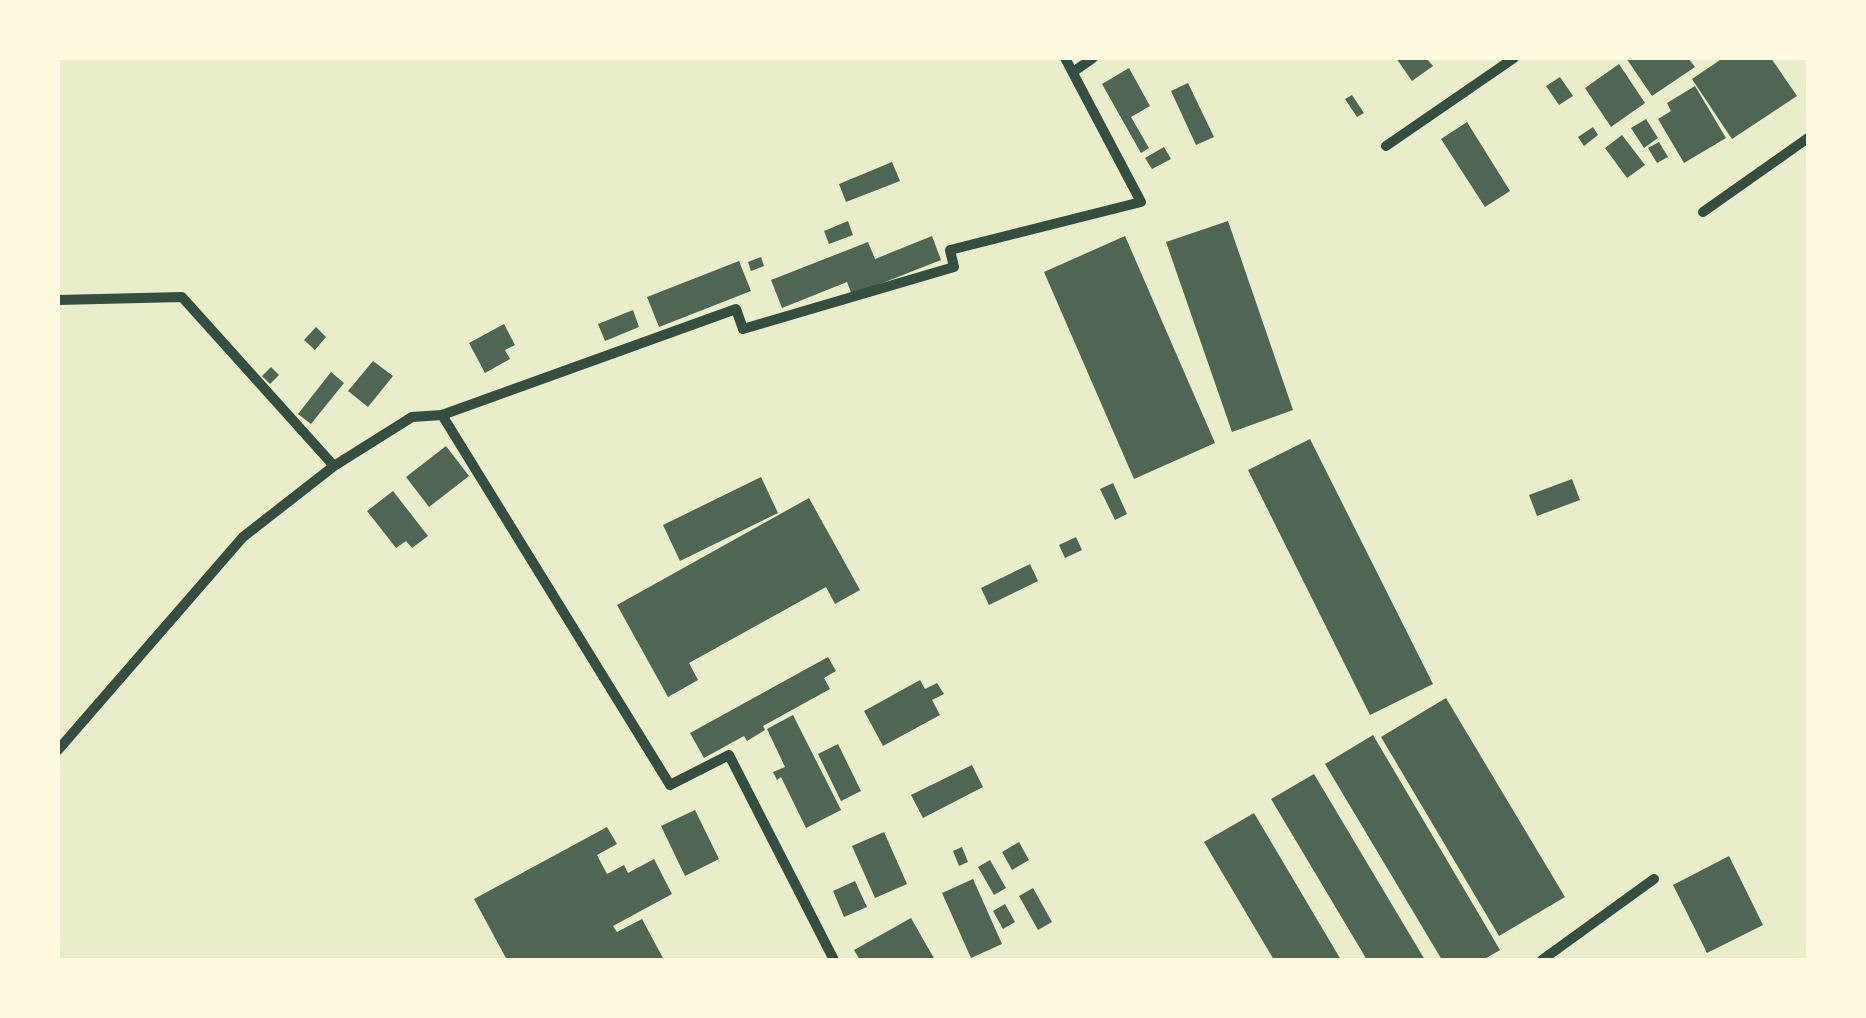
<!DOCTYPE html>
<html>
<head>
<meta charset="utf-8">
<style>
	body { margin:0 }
	#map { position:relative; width:1866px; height:1018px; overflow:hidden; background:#e9edc9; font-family:Helvetica,sans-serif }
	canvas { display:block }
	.frame { position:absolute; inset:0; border:60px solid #fefae0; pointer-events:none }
</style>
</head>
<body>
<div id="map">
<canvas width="1866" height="1018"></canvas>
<div class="frame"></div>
</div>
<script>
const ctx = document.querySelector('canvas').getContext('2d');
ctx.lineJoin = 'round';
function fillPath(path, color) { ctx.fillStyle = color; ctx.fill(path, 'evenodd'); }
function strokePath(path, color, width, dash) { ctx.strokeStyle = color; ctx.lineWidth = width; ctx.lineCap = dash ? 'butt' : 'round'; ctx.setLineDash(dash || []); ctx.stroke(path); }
fillPath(new Path2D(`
	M1396 58H1426L1433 66 1412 81Z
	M1626 58H1688L1695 67 1652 96Z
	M1723 58H1771L1797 96 1732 139 1692 79Z
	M1619 64 1645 103 1611 127 1585 88Z
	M1129 68 1150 106 1131 117 1149 148 1141 153 1102 84Z
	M1560 77 1573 96 1559 105 1546 86Z
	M1188 83 1214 137 1196 145 1171 91Z
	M1695 86 1726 138 1684 163 1658 119 1671 111 1667 103Z
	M1352 95 1364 113 1357 117 1345 99Z
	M1646 119 1658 138 1644 148 1631 128Z
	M1467 122 1510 191 1485 207 1441 139Z
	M1593 127 1598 135 1584 146 1578 137Z
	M1622 135 1645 165 1627 178 1605 148Z
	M1659 142 1668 157 1657 163 1648 148Z
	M1164 147 1171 159 1152 169 1145 158Z
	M892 162 900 181 846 202 839 184Z
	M848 221 853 235 829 244 824 231Z
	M1228 221 1293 410 1232 432 1166 242Z
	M932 236 941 260 852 295 847 282 782 308 771 280 868 242 875 259Z
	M1125 236 1215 443 1134 479 1044 272Z
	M761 257 764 266 751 271 748 262Z
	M739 261 751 291 659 327 647 297Z
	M633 310 639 327 605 341 598 324Z
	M504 324 515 345 505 350 510 359 485 373 469 343Z
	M316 327 326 337 315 350 304 340Z
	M373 361 393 376 368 407 348 391Z
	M271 367 279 375 270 384 262 376Z
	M331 372 344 383 311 424 298 414Z
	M1310 439 1433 684 1370 715 1248 470Z
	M446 446 469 476 429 507 406 477Z
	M761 477 778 513 680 561 663 525Z
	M1572 479 1580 500 1537 516 1529 495Z
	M1113 483 1127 514 1115 520 1100 489Z
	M393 491 428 536 412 548 406 541 396 548 367 511Z
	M809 498 860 590 835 604 826 587 689 663 698 680 668 697 617 605Z
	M1076 537 1082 550 1065 558 1059 545Z
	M1030 564 1038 581 989 605 981 588Z
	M828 657 836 671 824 678 830 689 763 726 765 730 747 741 744 736 704 758 690 733Z
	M920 680 925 689 937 683 944 694 932 700 940 715 883 746 864 711Z
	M1446 698 1565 897 1499 936 1381 737Z
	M793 715 841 810 806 828 781 777 777 780 773 772 785 767 767 729Z
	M1373 735 1500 950 1483 960H1442L1325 764Z
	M838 744 861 791 841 801 818 754Z
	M972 765 983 787 923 818 911 795Z
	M1314 774 1425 960H1367L1271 799Z
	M695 810 719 859 685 876 661 826Z
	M1254 813 1341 960H1274L1204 842Z
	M607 827 617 844 597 855 607 874 624 865 628 873 654 859 672 894 613 926 617 932 642 919 664 960H507L474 899Z
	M884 832 907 884 875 898 852 846Z
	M1019 842 1029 860 1012 870 1002 852Z
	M962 847 968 862 959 866 953 851Z
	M1729 856 1763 925 1707 953 1673 885Z
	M990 860 1006 888 994 895 978 867Z
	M973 879 1002 944 971 958 942 893Z
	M855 881 867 907 844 917 833 891Z
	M1033 888 1052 922 1038 930 1019 896Z
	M1005 904 1015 922 1003 929 993 911Z
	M911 918 935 960H860L854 950Z`), '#4f6655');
strokePath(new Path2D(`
	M1073 72 1093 58
	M1386 146 1514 58
	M1703 212 1808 138
	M58 300 182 297 334 466
	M442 415 736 309 743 329 954 267 950 250 1141 202 1065 58
	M58 750 243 537 334 466 412 417 442 415 670 785 729 755 834 960
	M1542 960 1654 879`), '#344e41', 10);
</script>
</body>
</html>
